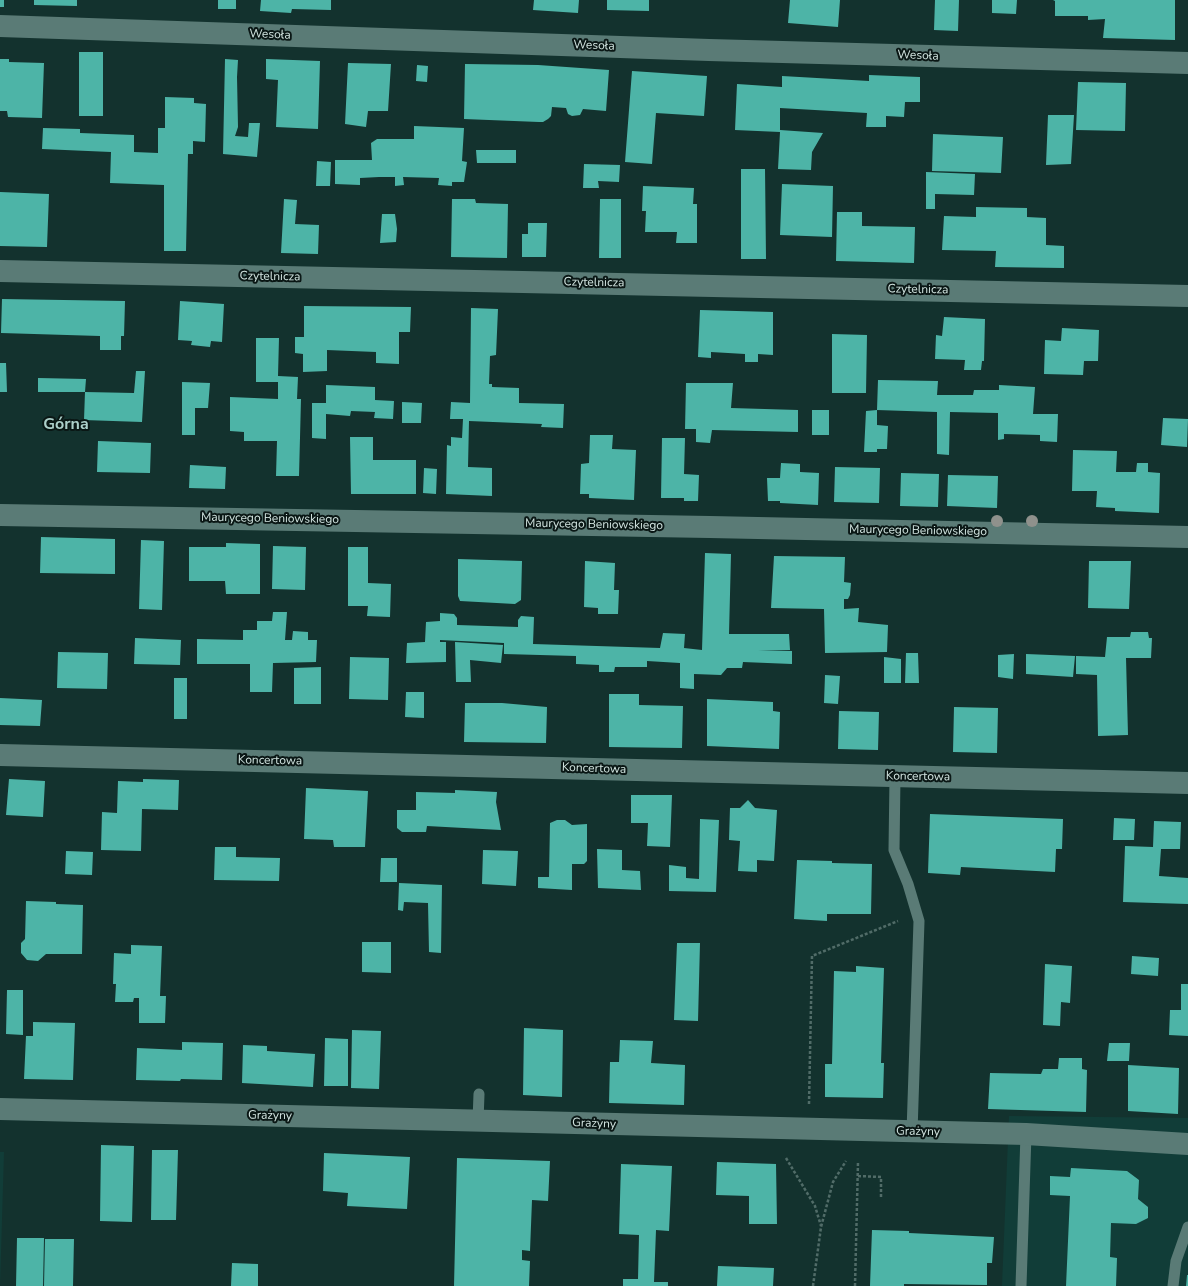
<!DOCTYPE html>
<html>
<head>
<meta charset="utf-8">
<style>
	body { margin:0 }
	canvas { display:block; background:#13322e }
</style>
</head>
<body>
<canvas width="1188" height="1286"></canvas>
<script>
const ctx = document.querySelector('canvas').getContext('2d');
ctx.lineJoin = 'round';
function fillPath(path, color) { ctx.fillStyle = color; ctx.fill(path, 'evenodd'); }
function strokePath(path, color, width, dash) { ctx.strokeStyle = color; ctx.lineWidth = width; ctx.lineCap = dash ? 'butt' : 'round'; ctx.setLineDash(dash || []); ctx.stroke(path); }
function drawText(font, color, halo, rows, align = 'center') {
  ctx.font = font + ' "Nunito Sans",sans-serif'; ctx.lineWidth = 4; ctx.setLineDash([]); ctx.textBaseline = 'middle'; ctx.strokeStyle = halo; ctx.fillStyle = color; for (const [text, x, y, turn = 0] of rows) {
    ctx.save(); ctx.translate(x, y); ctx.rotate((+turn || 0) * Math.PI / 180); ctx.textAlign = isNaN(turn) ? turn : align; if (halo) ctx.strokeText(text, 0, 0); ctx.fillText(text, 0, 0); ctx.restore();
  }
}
fillPath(new Path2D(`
	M1009 1116 1188 1118V1286H1002Z
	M0 1152H4L0 1286Z`), '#113d38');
fillPath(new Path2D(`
	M0 0H4V7H0Z
	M34 0H77V6L34 5Z
	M218 0H236V9H218Z
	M261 0H331V10L292 9 291 13 260 11Z
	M534 0H579L578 13 533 10Z
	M607 0H649V11L607 10Z
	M790 0H840L838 27 788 23Z
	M935 0H959L958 31 934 30Z
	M992 0H1017L1016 14 992 13Z
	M1053 0H1175V40L1103 38 1105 19 1088 20V16H1055V1Z
	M79 52H103V116H79Z
	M0 59H9V62L44 63 42 118 8 117 7 111H0Z
	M225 59 238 60 237 77 238 127 235 136 248 137 249 123H260L257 157 223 154Z
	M266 59 320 61 318 129 276 127 278 80 266 79Z
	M348 63 391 64 388 111H368L366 127 345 124Z
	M465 64 538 65 609 70 606 111 583 109 580 115 572 116 568 114 566 108 552 107 551 116 548 119 543 122H539L464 119Z
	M417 65 428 66 427 82 416 81Z
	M632 71 707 76 704 116 656 113 652 164 625 162Z
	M869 75 920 77V102H905L904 117 886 116V127H866L867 113 780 108V130L823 133 812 152 811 170 778 169 780 132 735 130 737 84 782 87V76L869 81Z
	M1078 82 1126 83 1125 131 1076 130Z
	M165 97 194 98V103L206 104 205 142 193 141V154H188L186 251H164V185L110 183 111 152 42 149 43 128 80 129V133L134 135V152L158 153V128H165Z
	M1048 115H1074L1071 164 1046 165Z
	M414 126 464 128 462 161 467 162 464 182H452V186L438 185 439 178 403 177 404 185 395 186V177H379L360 178V185L335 184V160H372L371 143 377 139H414Z
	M933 134 1003 137 1001 173 932 171Z
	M476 150H516V163H477Z
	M317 161 331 162 330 186H316Z
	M584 164 620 165 619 182 598 181 599 188H583Z
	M741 169H765L766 259H741Z
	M926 172 975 174 974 195 935 194V209H926Z
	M782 184 833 186 832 237 780 235Z
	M643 186 694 188 693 204H697V243H676L677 232H645L646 211H642Z
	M0 192 49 194 47 247 0 246Z
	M284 199 297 200 295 224 319 225 318 254 281 253Z
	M452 199H475L476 203 508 204 507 258 451 257Z
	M600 199H621V258H599Z
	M976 207 1027 208V217L1046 218V245L1064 246V268L995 267 996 251 942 250 944 216 976 217Z
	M837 212H862V226L915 227 914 263 836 261Z
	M382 214H395L397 229 396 242 380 243Z
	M528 223H547L546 257H522V234H528Z
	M2 299 125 301 124 336H121V350H100V336L1 333Z
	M180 301 224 304 222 342 211 341 210 347 191 345 192 341 178 340Z
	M304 306 411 307 410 332H399V364L376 363V352L327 350V371L303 372V354L295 353V337H304Z
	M471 308 498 309 496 355 490 356 489 384H492V387L519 388V403L564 404 563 428 541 427 542 424 469 421 468 467 492 468V496L446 494 447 445 451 446V437L462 438 463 419H450L451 402 470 403Z
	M700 310 773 312V355L758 354V362H745V354L711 352V358L698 357Z
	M944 317 985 319 984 361H982L981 370H964L965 360 935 359 936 335 942 336Z
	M1062 328 1099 330 1098 361H1084L1083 375 1044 374 1045 340 1061 341Z
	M832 334 867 335 866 393H832Z
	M256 338H279L278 376 298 377 297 399H301L299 476H276L277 441H244V432L230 431V397L278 399V382H256Z
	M0 363H6L7 392H0Z
	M136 371H145L142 422 84 420 85 392H38V378L86 379 85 392 134 393Z
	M878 380 938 381 937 395H973L974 390H999V385L1035 387 1033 414H1058L1057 442 1040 441V435L1004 434V439L998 440V413L950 412 949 455 937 454V412L877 410Z
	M182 382 210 383 208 408H195V435H182Z
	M686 383H733L731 408 798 410V432L712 430 710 443 696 442V429H685Z
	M326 385 375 387V400L394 401 393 419 374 418 375 412 351 411 350 416 326 414V439L312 438V403H326Z
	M402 402 422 403 421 423H402Z
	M812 410H829V435H812Z
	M877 410V425L888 426 887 449H877V452H864L866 411Z
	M1163 418 1188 419 1187 447 1161 445Z
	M590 435H613L612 449 636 450 634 500 589 498V494H580L581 464 589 463Z
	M350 437H373V460H416V494H351Z
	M662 438H685L684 474 699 475 698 501H684V498H661Z
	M98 441 151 443 150 473 97 472Z
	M1073 450 1117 451 1116 472H1136L1137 463H1148V472L1160 473 1159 513 1115 511V508L1096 507 1097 491H1072Z
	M781 463 800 464V472L819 473 818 505 780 503V501H768L767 478H780Z
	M190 465 226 467 225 489 189 488Z
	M835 467 880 468 879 503 834 502Z
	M424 468 437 469 436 494 423 493Z
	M901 473 939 474 938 507 900 506Z
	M948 475 998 476 997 508 947 506Z
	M41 537 115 539V574L40 573Z
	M141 540 164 541 162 610 139 609Z
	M226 543 260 544V594H226L225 581H189V547H226Z
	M273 546 306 547 305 590 272 589Z
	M348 547H368V583L391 584 390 617 367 616 368 606H348Z
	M705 553 731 554 729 634H789L790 650H758L792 651V664L743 662 742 668H727L721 675 694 674V689L680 688V663L647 661V667H615L614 672H599V665L576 664V656L504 654V643L440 640V642H446V662L406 663 407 643 425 642 426 622 440 621V613L454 614 457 618V625L518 627V620L521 616 534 617 533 644 660 648 663 633 685 634 684 648 702 650Z
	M774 556 845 557 844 582 851 583 850 595 848 599H844V609L859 608 858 622 888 625 887 652 825 653 824 609 771 608Z
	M458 559 522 561 521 600 515 604 460 601 458 596Z
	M585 561 615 563 614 590H619L618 614H598V608L584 607Z
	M1089 561H1131L1129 609 1088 608Z
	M273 612H287L285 640H292L293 631 308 632V640H317L316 662 273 663 272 692H250V664H197V639L243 640V630H257V621H272Z
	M1131 632H1148L1149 638H1152L1151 658H1126L1128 735 1098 736 1097 675 1076 674V656L1105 657 1107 637H1130Z
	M135 638 181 640 180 665 134 664Z
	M455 642 503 645 501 663 470 660 471 682H456Z
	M58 652 108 653 107 689 57 688Z
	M906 653H918L919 683H905Z
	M1014 654 1013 679 998 677V655Z
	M1026 654 1075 656 1073 677 1026 674Z
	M350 657 389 658 388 700 349 699Z
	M884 657 901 659V683H884Z
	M321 667V704H294V668Z
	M825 675 840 676 838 704 824 703Z
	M174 678H187V719H174Z
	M406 692H424V718L405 717Z
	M609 694H639V705L683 706 682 748 609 747Z
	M0 698 42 700 40 726 0 725Z
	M707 699 773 702V711L780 712 779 749 707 746Z
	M465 703H502L547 707 546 743 464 742Z
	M954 707 998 708 997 753 953 752Z
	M839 711 879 712 878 750 838 749Z
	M9 779 45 781 43 817 6 815Z
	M143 779 179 780 178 810 142 809 141 851 101 850 102 812 117 813 118 781 143 782Z
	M306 788 368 791 365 847H334L333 840 304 839Z
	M455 790 497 792 496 802 501 830 427 826 426 832H402L397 828V810H416V792L455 793Z
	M631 795H672L670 847 647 846 648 823H631Z
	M748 800 755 808 777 810 774 861 757 860V872L738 871 740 841 729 840 730 808H740Z
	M930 814 1063 819 1062 849H1056L1055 872 961 867 960 875 928 873Z
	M1114 818 1135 819 1134 840H1113Z
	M700 819 719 820 716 892 669 891V865L686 867V878L699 879Z
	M557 820H565L572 825 587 824V861L584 864H572V890L538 888V877H549L550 823Z
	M1154 821 1181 822 1180 849H1161L1159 876 1188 878V904L1123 902 1125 846 1153 847Z
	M215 847H236V857L280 858 279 881 214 880Z
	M597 849 622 850V870L640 871 641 890 598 888Z
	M483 850 518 851 516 886 482 884Z
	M66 851 93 852 92 875 65 874Z
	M381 858H397V882H380Z
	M797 860 832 861V863L872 864 871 914H827V921L794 919Z
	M399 883 442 885 441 953 429 952 428 903 404 902 403 911 398 910Z
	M26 901 56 902V904L83 905 82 954H46L38 961 27 960 21 953V943L25 939Z
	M362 942H391V973L362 972Z
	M677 943H700L698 1021 674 1020Z
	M131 945 162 946 160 996H166L165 1023H139V998H134L133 1002H115L116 984H113L114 953 131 954Z
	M1132 956 1159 958 1158 976 1131 974Z
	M1045 964 1072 966 1070 1003 1061 1002 1060 1026 1043 1025Z
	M856 966 884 968 881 1063H884L883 1098 825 1097V1064H832L834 971 856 972Z
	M1181 984H1188V1036L1169 1035 1170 1010H1181Z
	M7 990H23V1035L6 1034Z
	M33 1022 75 1023 73 1080 24 1079 26 1036H33Z
	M524 1028 563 1030 562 1097 523 1095Z
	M352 1030 381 1031 379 1089 351 1088Z
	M325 1038 348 1039V1086H324Z
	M620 1040 653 1041 651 1063 685 1065 684 1105 609 1103 610 1062H619Z
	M182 1042 223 1043 222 1080 181 1079 180 1081 136 1080 137 1048 182 1050Z
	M1109 1043H1130L1129 1061H1107Z
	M243 1045 267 1046V1051L315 1054 313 1087 242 1083Z
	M1059 1058H1082V1069L1087 1070 1086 1112 988 1109 990 1073 1041 1074 1043 1069H1058Z
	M1128 1065 1179 1068 1178 1114 1128 1111Z
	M101 1145 134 1146 132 1222 100 1221Z
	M152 1150H178L176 1220H151Z
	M324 1153 410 1157 407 1209 347 1206 348 1193 323 1191Z
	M457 1158 550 1161 548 1201 532 1200 530 1251 522 1250V1260L530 1261 529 1286H454Z
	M717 1162 776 1164 777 1224H749V1196L716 1195Z
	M621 1164 672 1166 669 1231 656 1230 654 1282H668V1286H623V1279H638L639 1235 619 1234Z
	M1071 1168 1127 1171 1139 1180 1138 1199 1148 1207V1218L1136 1224 1111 1223 1110 1257 1117 1258 1116 1286H1066L1070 1196 1050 1195V1176L1070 1177Z
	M872 1230 909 1231V1233L994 1237 992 1263H987V1285L904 1284V1286H870Z
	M17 1238H44L43 1286H16Z
	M45 1239H74L73 1286H44Z
	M232 1263 258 1264V1286H231Z
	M718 1266 774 1268 773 1286H717Z
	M1187 1275H1188V1286H1186Z`), '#4db4a7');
strokePath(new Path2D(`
	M809 1104 812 956 898 921
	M786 1158 815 1206 821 1226
	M858 1176 881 1177V1197
	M813 1286 821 1227 833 1182 846 1161
	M855 1286 858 1162`), '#516c68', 2.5, [3, 2]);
strokePath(new Path2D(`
	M895 777 894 850 908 884 919 921 912 1132
	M478 1121 479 1094
	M1021 1286 1026 1134
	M1173 1286 1176 1261 1188 1227`), '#5a7b76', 11);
strokePath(new Path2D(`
	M0 26 709 50 1188 63
	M0 271 1188 296
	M0 515 710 527 1188 537
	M0 755 1188 783
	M0 1109 1026 1134 1188 1144`), '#5a7b76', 22);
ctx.fillStyle = '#8f918c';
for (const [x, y] of [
	[997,521],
	[1032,521]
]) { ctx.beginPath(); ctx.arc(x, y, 6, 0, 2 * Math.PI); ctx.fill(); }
drawText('12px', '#d3e5e1', '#0a1715', [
	["Wesoła",270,35,2],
	["Wesoła",594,46,2],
	["Wesoła",918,56,2],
	["Czytelnicza",270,277,1],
	["Czytelnicza",594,283,1],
	["Czytelnicza",918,290,1],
	["Maurycego Beniowskiego",270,519,1],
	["Maurycego Beniowskiego",594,525,1],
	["Maurycego Beniowskiego",918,531,1],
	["Koncertowa",270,761,1],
	["Koncertowa",594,769,2],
	["Koncertowa",918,777,1],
	["Grażyny",270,1116,1],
	["Grażyny",594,1124,2],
	["Grażyny",918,1132,1]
]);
drawText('bold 16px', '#add0ca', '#0a1715', [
	["Górna",66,425]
]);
</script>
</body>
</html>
